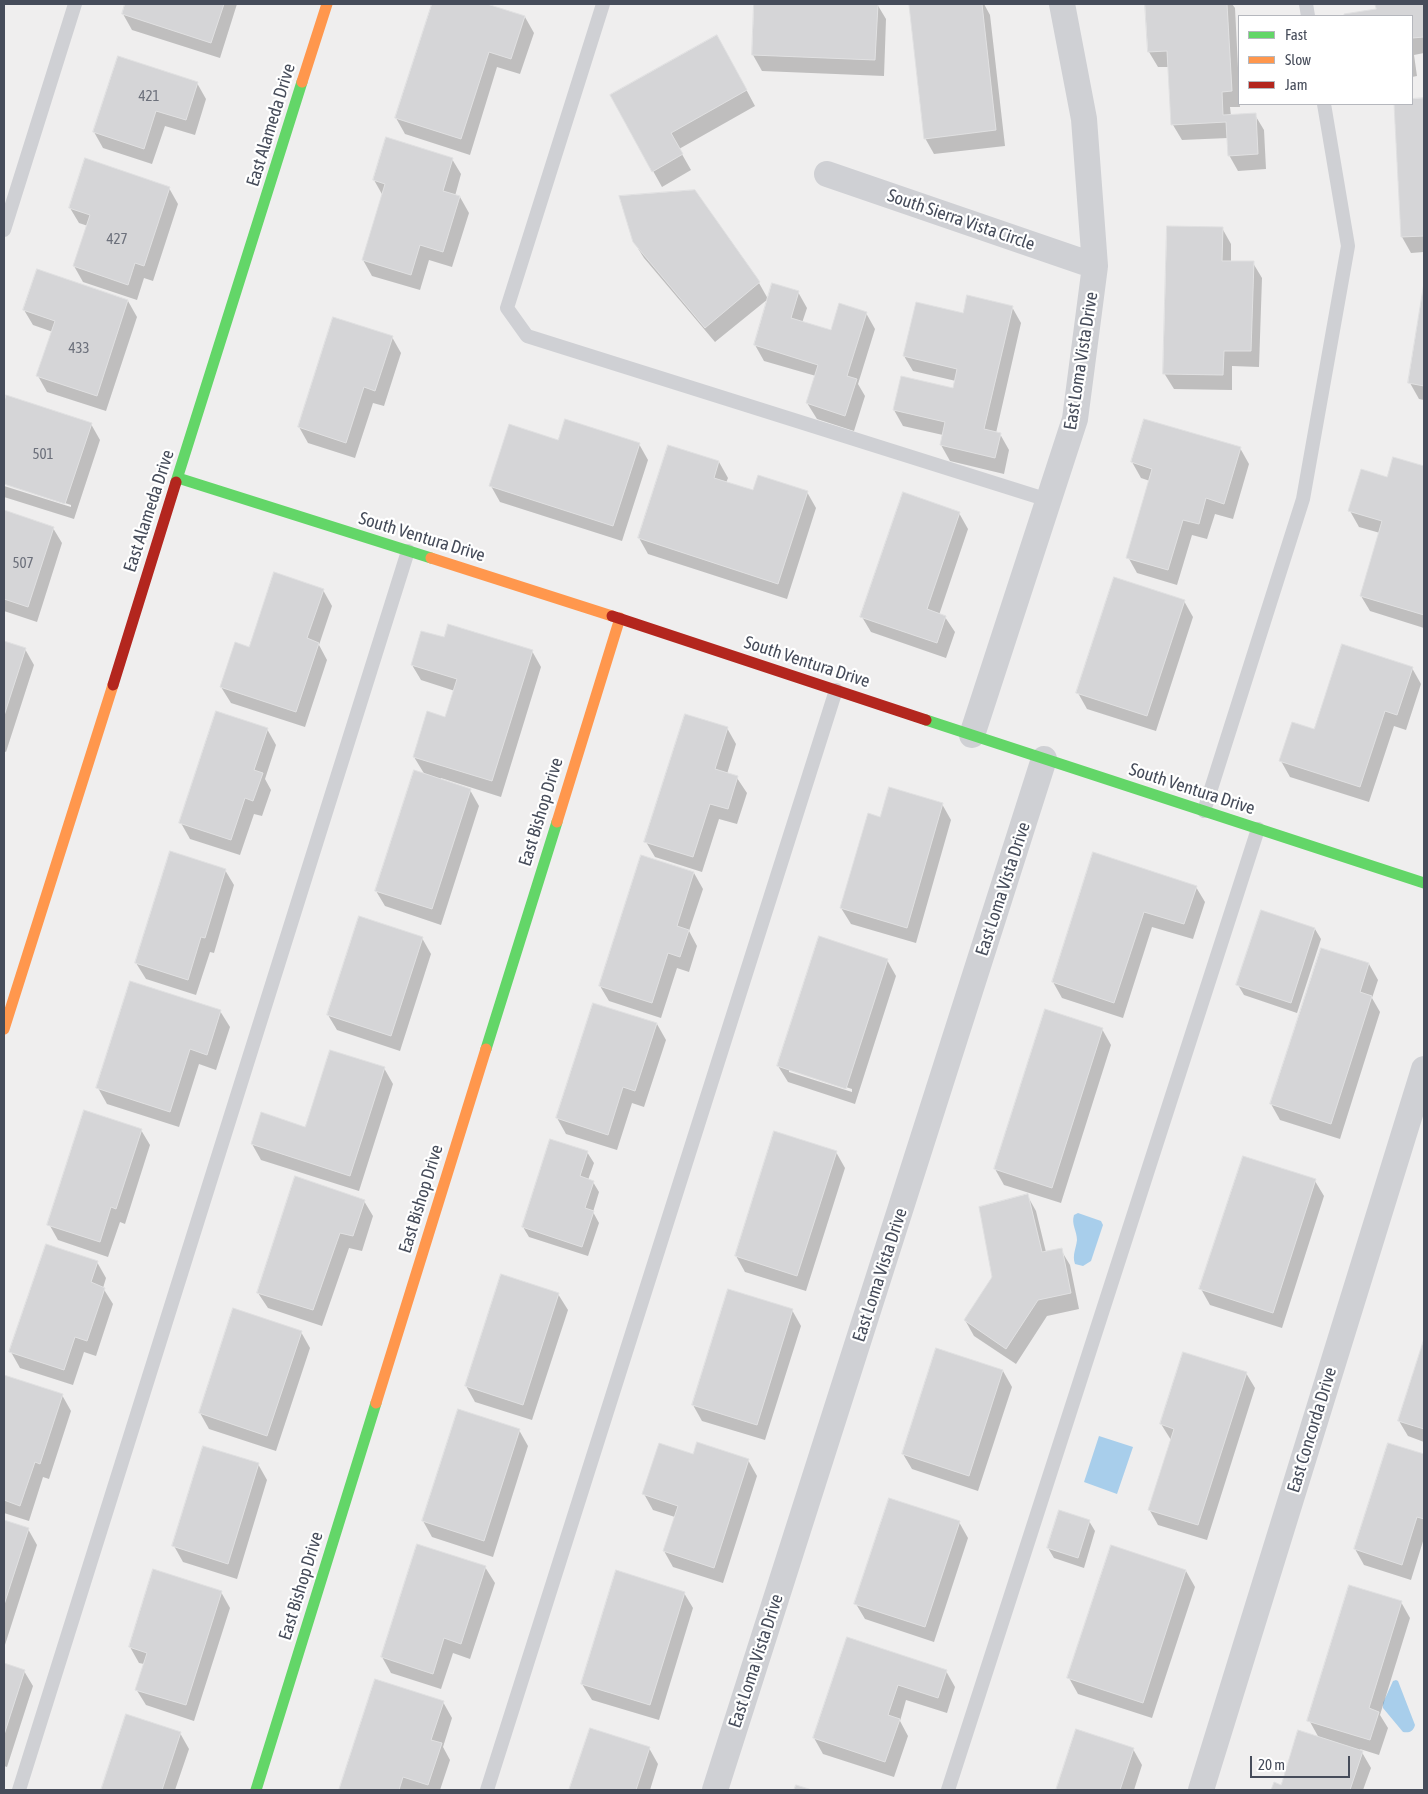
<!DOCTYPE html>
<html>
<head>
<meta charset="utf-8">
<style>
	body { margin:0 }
	#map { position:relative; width:1428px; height:1794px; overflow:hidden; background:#efeeee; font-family:"Asap Condensed",sans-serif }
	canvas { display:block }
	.frame { position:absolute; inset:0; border:5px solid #464c5a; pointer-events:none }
	.legend { position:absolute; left:1238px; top:15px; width:175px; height:90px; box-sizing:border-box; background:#fff; border:1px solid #b5b7bd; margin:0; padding:6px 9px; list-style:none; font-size:15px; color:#464c5a }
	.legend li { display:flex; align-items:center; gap:10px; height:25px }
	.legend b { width:25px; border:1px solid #b5b7bd }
	.scale { position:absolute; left:1250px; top:1756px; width:100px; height:22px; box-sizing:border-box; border:2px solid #464c5a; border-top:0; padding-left:6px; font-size:15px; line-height:18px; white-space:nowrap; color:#464c5a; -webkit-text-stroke:4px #fff; paint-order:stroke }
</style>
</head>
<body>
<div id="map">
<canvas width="1428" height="1794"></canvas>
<div class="frame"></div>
<ul class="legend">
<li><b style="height:6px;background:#63d668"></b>Fast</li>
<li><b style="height:6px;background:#ff974d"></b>Slow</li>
<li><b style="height:6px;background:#b3261e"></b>Jam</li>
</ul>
<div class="scale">20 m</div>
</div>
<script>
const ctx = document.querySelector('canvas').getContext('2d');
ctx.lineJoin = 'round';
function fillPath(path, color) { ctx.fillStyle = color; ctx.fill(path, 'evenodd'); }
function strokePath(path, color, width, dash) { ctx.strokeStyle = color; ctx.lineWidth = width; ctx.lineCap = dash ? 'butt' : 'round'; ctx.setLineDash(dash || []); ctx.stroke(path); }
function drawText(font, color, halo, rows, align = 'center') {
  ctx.font = font + ' "Asap Condensed",sans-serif'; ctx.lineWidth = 4.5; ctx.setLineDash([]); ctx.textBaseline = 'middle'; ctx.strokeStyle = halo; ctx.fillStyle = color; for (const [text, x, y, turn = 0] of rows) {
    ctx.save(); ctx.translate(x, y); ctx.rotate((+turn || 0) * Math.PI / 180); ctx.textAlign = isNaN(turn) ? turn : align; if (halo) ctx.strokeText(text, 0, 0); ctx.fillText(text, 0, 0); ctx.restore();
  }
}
fillPath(new Path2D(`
	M1078 1213 1101 1221 1103 1225 1091 1261 1083 1266 1075 1264C1072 1255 1076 1249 1077 1240 1077 1231 1071 1224 1074 1215Z
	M1099 1436 1133 1447 1117 1494 1084 1482Z
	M1396 1680 1398 1681 1415 1725C1413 1732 1409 1733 1403 1732L1383 1708V1703L1393 1681Z`), '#a8ceeb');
fillPath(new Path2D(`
	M127 4H237L220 58 132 30 123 14Z
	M433 4H483L525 17 534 33 520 74 497 67 470 155 405 134 396 118Z
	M755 4H877L886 19 884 76 762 71 753 55Z
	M936 4H984L990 15 1005 146 934 154 925 138 910 7Z
	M1146 4H1232L1235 8 1240 107H1230L1231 116 1255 115 1264 130 1266 169 1238 171 1229 155 1228 138 1182 140 1173 125 1170 67H1158L1149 52Z
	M1376 4H1424V53L1414 55 1417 76 1412 77V16H1346L1345 15 1377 10Z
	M726 52 755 106 679 149 691 170 662 187 611 96Z
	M197 83 206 99 195 135 165 126 152 164 103 148 94 132Z
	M1412 100H1424V252L1411 253 1402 237 1395 104H1412Z
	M452 159 461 174 455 196 460 197 469 213 452 267 429 260 420 290 372 276 363 260 383 196 374 180Z
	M169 188 178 204 153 281 144 278 137 300 83 282 74 266 88 226 79 223 70 208Z
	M694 191 759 283 768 299 715 342 644 258 634 242Z
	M1222 228 1231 244V262L1253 263 1262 278 1259 367 1232 366V390L1174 389 1164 373Z
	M37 271 128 301 137 317 106 411 47 392 38 376 53 332 33 325 24 310Z
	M1424 291V400L1419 399 1410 383Z
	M798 292 807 308 802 323 832 332 866 313 875 329 858 384 865 396 854 431 817 419 807 403 816 376 764 361 755 345Z
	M1012 307 1021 323 996 433 1000 434 1009 450 1004 474 950 461 941 445 943 435 903 426 894 410 954 390 956 381 913 371 904 356 963 315Z
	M392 337 401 353 384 406 373 403 355 458 308 443 299 427Z
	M7 397 91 424 100 440 74 519 4 497V486L71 507V505L4 483V407Z
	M559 442 639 444 648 460 622 541 500 502 491 486Z
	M1240 448 1249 464 1233 519 1215 514 1207 539 1192 535 1177 585 1137 573 1128 557 1150 481 1141 478 1132 462Z
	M1394 459 1424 468V628L1370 611 1361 596 1380 533 1359 527 1350 511 1388 478Z
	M719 462 728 478 726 483 754 492H807L816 508 787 599 648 554 639 538Z
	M4 512 53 528 62 543 37 622 4 611Z
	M959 513 968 529 939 615 945 617 955 632 946 658 871 632 862 617Z
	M323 590 332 606 319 645 327 660 305 727 231 703 221 687 250 649Z
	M1184 601 1193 617 1156 731 1087 709 1078 693Z
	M444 639 532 651 541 667 501 797 441 778 440 780 470 790 479 806 441 925 385 906 376 891 425 775 414 757 446 718 455 691 421 680 412 665Z
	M4 642 25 649 34 665 6 752 4 751Z
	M1412 668 1421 684 1406 730 1394 726 1369 802 1290 777 1281 761 1315 730Z
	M727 728 736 744 727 774 737 778 747 793 737 824 719 819 702 872 655 857 646 842Z
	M267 729 276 745 265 779 271 790 262 816 254 814 240 855 190 839 181 823Z
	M942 804 951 820 916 943 851 924 841 908 881 818Z
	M1094 854 1196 887 1205 902 1193 939 1152 927 1123 1018 1062 998 1053 982Z
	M225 870 234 885 214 953 210 952 196 995 146 979 136 963Z
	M694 873 703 889 689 931 697 946 689 972 677 968 661 1018 609 1001 600 986Z
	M1315 929 1321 939 1297 1013 1244 995 1238 985Z
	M422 938 431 954 400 1051 337 1030 328 1015Z
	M887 960 896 976 855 1104 788 1082 778 1066ZM789 1069 852 1089V1092L789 1072Z
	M1369 964 1378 980 1372 998 1380 1012 1340 1139 1280 1120 1271 1104Z
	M594 1004 657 1024 666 1040 644 1107 632 1103 617 1150 566 1134 557 1118Z
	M220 1011 230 1027 216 1070 199 1064 179 1127 107 1104 98 1088Z
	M1102 1029 1111 1045 1061 1203 1004 1185 995 1169Z
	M384 1068 393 1084 359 1191 261 1160 252 1144 306 1128Z
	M141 1130 150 1145 125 1224 120 1222 108 1257 58 1240 49 1224Z
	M587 1152 594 1163 588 1180 593 1182 599 1192 593 1212 599 1223 588 1256 529 1237 523 1227Z
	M836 1152 845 1168 806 1291 745 1272 736 1256Z
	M1315 1181 1324 1196 1282 1328 1210 1305 1201 1289Z
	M1027 1195 1036 1211 1046 1252 1061 1250 1070 1265 1079 1309 1047 1316 1016 1364 974 1336 965 1320 993 1277Z
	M364 1201 373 1216 362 1251 349 1248 322 1326 268 1308 258 1293Z
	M97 1262 106 1278 103 1288 113 1304 96 1356 84 1352 73 1385 20 1368 11 1352Z
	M558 1294 568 1310 532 1420 475 1402 466 1386Z
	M792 1310 801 1326 765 1440 702 1421 693 1405Z
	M301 1332 310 1348 276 1451 209 1429 200 1413Z
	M1424 1343V1442L1408 1436 1399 1421Z
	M937 1350 1003 1371 1012 1387 978 1491 912 1469 903 1454Z
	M1246 1373 1255 1388 1207 1540 1158 1525 1149 1509 1171 1440 1161 1424Z
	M4 1376 62 1395 71 1411 49 1479 43 1477 29 1521 4 1513Z
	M519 1430 528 1446 493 1557 432 1537 423 1521Z
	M1389 1444 1424 1456V1538L1411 1580 1364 1565 1355 1549Z
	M694 1456 748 1460 757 1476 723 1583 673 1567 664 1551 675 1517 653 1510 644 1494Z
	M258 1464 267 1480 237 1579 183 1562 174 1546Z
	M4 1521 28 1529 37 1545 4 1648Z
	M1089 1521 1095 1531 1084 1568 1054 1558 1048 1548Z
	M959 1522 968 1538 934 1642 865 1619 856 1604Z
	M485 1567 495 1583 470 1659 453 1653 441 1689 391 1673 382 1657Z
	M1186 1571 1195 1587 1152 1718 1078 1694 1069 1678Z
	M221 1592 230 1608 194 1721 146 1705 136 1689 144 1664 139 1663 130 1647Z
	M684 1593 693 1608 659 1720 592 1700 582 1684Z
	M1401 1602 1410 1618 1380 1715 1388 1728 1379 1755 1360 1749 1371 1768 1363 1790H1273L1275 1784 1281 1786 1319 1738 1309 1720Z
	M847 1638 946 1671 955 1687 947 1713 906 1700 900 1721 908 1736 894 1777 823 1754 814 1738Z
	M4 1664 24 1671 33 1686 7 1767 4 1766Z
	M376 1681 443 1702 452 1718 443 1747 450 1760 440 1790H340Z
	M127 1716 180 1733 189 1749 175 1790H103Z
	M590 1729 649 1748 658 1764 650 1790H571Z
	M1077 1731 1133 1749 1142 1765 1134 1790H1058Z`), '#0003');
const building = new Path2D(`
	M125 4H224L211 43 122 14Z
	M432 4H487L525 16 511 59 489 52 461 139 395 118Z
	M754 4H878L875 60 752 55Z
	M925 4H982L996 130 924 139 909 5Z
	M1145 4H1227L1232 91 1222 92 1223 115 1256 113 1258 154 1228 156 1226 122 1171 125 1167 51 1148 52Z
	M1375 4H1424V37L1412 38V16H1344V14L1376 9Z
	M717 35 747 90 671 133 683 154 652 172 610 95Z
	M118 56 198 82 186 120 156 111 144 149 93 132Z
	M1424 98V236L1401 237 1394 104H1412V99Z
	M386 137 453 158 443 191 460 196 443 252 420 245 411 275 362 260 385 184 373 180Z
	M85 158 170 187 144 266 135 263 128 285 73 266 90 215 69 208Z
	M695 190 760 282 705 328 633 242 619 196Z
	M1167 226 1223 227 1222 261H1254L1251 351H1224L1223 375 1163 374Z
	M37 269 128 300 97 396 36 376 55 321 23 310Z
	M772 283 799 291 791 318 831 330 839 303 867 312 847 376 857 379 845 416 806 403 818 365 754 345Z
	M1424 283V386L1408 383Z
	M967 295 1013 306 984 429 1001 433 995 458 940 445 945 422 893 410 901 376 953 388 957 369 903 356 916 302 963 313Z
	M333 317 393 336 375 391 364 387 346 443 298 427Z
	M6 395 92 423 65 504 4 484V403Z
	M565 419 640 443 613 526 489 486 509 424 558 440Z
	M1144 419 1241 447 1224 504 1206 498 1199 524 1183 520 1168 570 1126 558 1152 469 1131 462Z
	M668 445 719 461 714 478 753 490 758 475 808 491 778 584 638 538Z
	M1393 457 1424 466V615L1360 596 1382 521 1348 511 1361 469 1387 477Z
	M903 492 960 512 927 609 946 616 937 643 860 617Z
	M4 510 54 527 28 607 4 599Z
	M274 572 324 589 307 638 319 643 296 712 220 687 235 642 249 647Z
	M1114 577 1185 600 1147 716 1076 693Z
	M448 624 533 650 492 781 413 757 427 711 445 717 457 679 411 665 421 631 444 637Z
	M4 641 26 648 4 716Z
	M1342 644 1413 667 1397 715 1385 711 1360 787 1279 761 1292 722 1314 729Z
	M216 711 268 728 254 770 263 773 253 801 245 798 231 840 179 823Z
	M685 714 728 727 715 769 738 776 728 809 710 804 693 857 644 842Z
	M414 770 471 789 432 909 375 891Z
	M889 787 943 803 907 928 840 908 868 813 880 817Z
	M170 851 226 869 205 938 201 937 188 980 135 963Z
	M1093 852 1197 886 1184 924 1144 912 1114 1003 1052 982Z
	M641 855 694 872 677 926 689 930 680 957 668 953 652 1003 599 986Z
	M1261 910 1315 928 1291 1003 1236 985Z
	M359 916 423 937 391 1036 327 1015Z
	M819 936 888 959 846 1089 777 1066Z
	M1321 948 1369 963 1360 992 1372 996 1331 1124 1270 1104Z
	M130 981 221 1010 207 1055 190 1049 170 1112 96 1088Z
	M593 1003 657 1023 635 1091 623 1087 608 1135 556 1118Z
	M1045 1009 1103 1028 1052 1188 994 1169Z
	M330 1050 385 1067 350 1176 251 1144 261 1112 305 1127Z
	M84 1110 142 1129 116 1209 111 1207 100 1242 47 1225Z
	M774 1131 837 1151 797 1276 735 1256Z
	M550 1139 588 1151 580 1176 594 1181 585 1208 594 1211 582 1247 522 1227Z
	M1243 1156 1316 1179 1273 1313 1199 1289Z
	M295 1176 365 1200 353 1236 340 1233 313 1310 257 1293Z
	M1028 1194 1042 1252 1062 1248 1071 1293 1038 1300 1006 1349 964 1320 992 1277 979 1207Z
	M46 1244 98 1261 91 1282 105 1288 87 1341 75 1337 64 1370 9 1352Z
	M501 1274 559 1293 523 1405 465 1386Z
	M728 1289 793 1309 757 1425 692 1405Z
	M233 1308 302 1331 267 1436 199 1413Z
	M1424 1339V1429L1398 1421Z
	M936 1348 1003 1370 969 1476 902 1454Z
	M1183 1352 1247 1372 1198 1525 1148 1510 1174 1429 1160 1424Z
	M4 1375 63 1394 40 1464 35 1462 20 1506 4 1500Z
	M458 1409 520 1429 484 1541 422 1521Z
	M697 1442 749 1459 714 1568 663 1551 678 1506 642 1494 659 1443 693 1454Z
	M1388 1443 1424 1454V1519L1417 1517 1402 1565 1354 1549Z
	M203 1446 259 1463 228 1564 172 1546Z
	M889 1498 960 1521 925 1627 854 1604Z
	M1059 1510 1090 1520 1078 1558 1047 1548Z
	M4 1520 29 1528 4 1605Z
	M417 1544 486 1566 461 1644 444 1638 433 1674 381 1657Z
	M1111 1545 1186 1570 1143 1703 1067 1678Z
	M153 1569 222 1591 186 1705 135 1690 147 1653 129 1647Z
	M616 1570 685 1592 650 1705 581 1684Z
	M1349 1585 1402 1601 1369 1708 1379 1712 1370 1740 1307 1721Z
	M847 1637 947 1670 938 1698 898 1685 888 1715 900 1719 885 1762 813 1738Z
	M4 1663 25 1670 4 1735Z
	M375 1679 444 1701 431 1740 442 1743 428 1785 403 1777 399 1790H339Z
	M126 1714 181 1732 162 1790H101Z
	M590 1728 650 1747 636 1790H569Z
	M1076 1729 1134 1748 1120 1790H1056Z
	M1298 1730 1363 1751 1350 1790H1271L1274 1782 1281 1785Z
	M796 1785 812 1790H794Z`);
fillPath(building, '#d5d5d7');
strokePath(building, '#e0e0e1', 1);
strokePath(new Path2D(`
	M603 4 507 308 527 336 1048 500
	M1306 4 1308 16
	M4 230 75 4
	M1204 811 1303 499 1348 246 1324 104
	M19 1790 408 551
	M487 1790 836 690
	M948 1790 1258 829`), '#cfd0d4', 14);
strokePath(new Path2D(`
	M827 174 1095 266
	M972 735 1075 419 1095 266 1084 119 1062 4
	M715 1790 1044 759
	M1201 1790 1424 1069`), '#cfd0d4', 26);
strokePath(new Path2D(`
	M178 478 431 558
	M176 482 302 82
	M926 720 1424 883
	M486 1049 557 822
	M256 1790 376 1403`), '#63d668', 11);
strokePath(new Path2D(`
	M302 82 327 4
	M431 558 612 616
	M557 822 620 618
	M4 1029 113 685
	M376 1403 486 1049`), '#ff974d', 11);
strokePath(new Path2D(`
	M612 616 926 720
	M113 685 176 482`), '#b3261e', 11);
drawText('15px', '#6c707b', null, [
	["421",149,96],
	["427",117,239],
	["433",79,348],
	["501",43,454],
	["507",23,563]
]);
drawText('18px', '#464c5a', '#fff', [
	["East Alameda Drive",271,125,-73],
	["South Sierra Vista Circle",961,220,19],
	["East Loma Vista Drive",1081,361,-81],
	["East Alameda Drive",149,511,-72],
	["South Ventura Drive",422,537,17],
	["South Ventura Drive",807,662,18],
	["South Ventura Drive",1192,789,18],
	["East Bishop Drive",541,812,-73],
	["East Loma Vista Drive",1003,889,-72],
	["East Bishop Drive",421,1199,-73],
	["East Loma Vista Drive",880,1275,-72],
	["East Concorda Drive",1312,1430,-73],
	["East Bishop Drive",301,1586,-73],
	["East Loma Vista Drive",756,1661,-72]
]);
</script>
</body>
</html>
